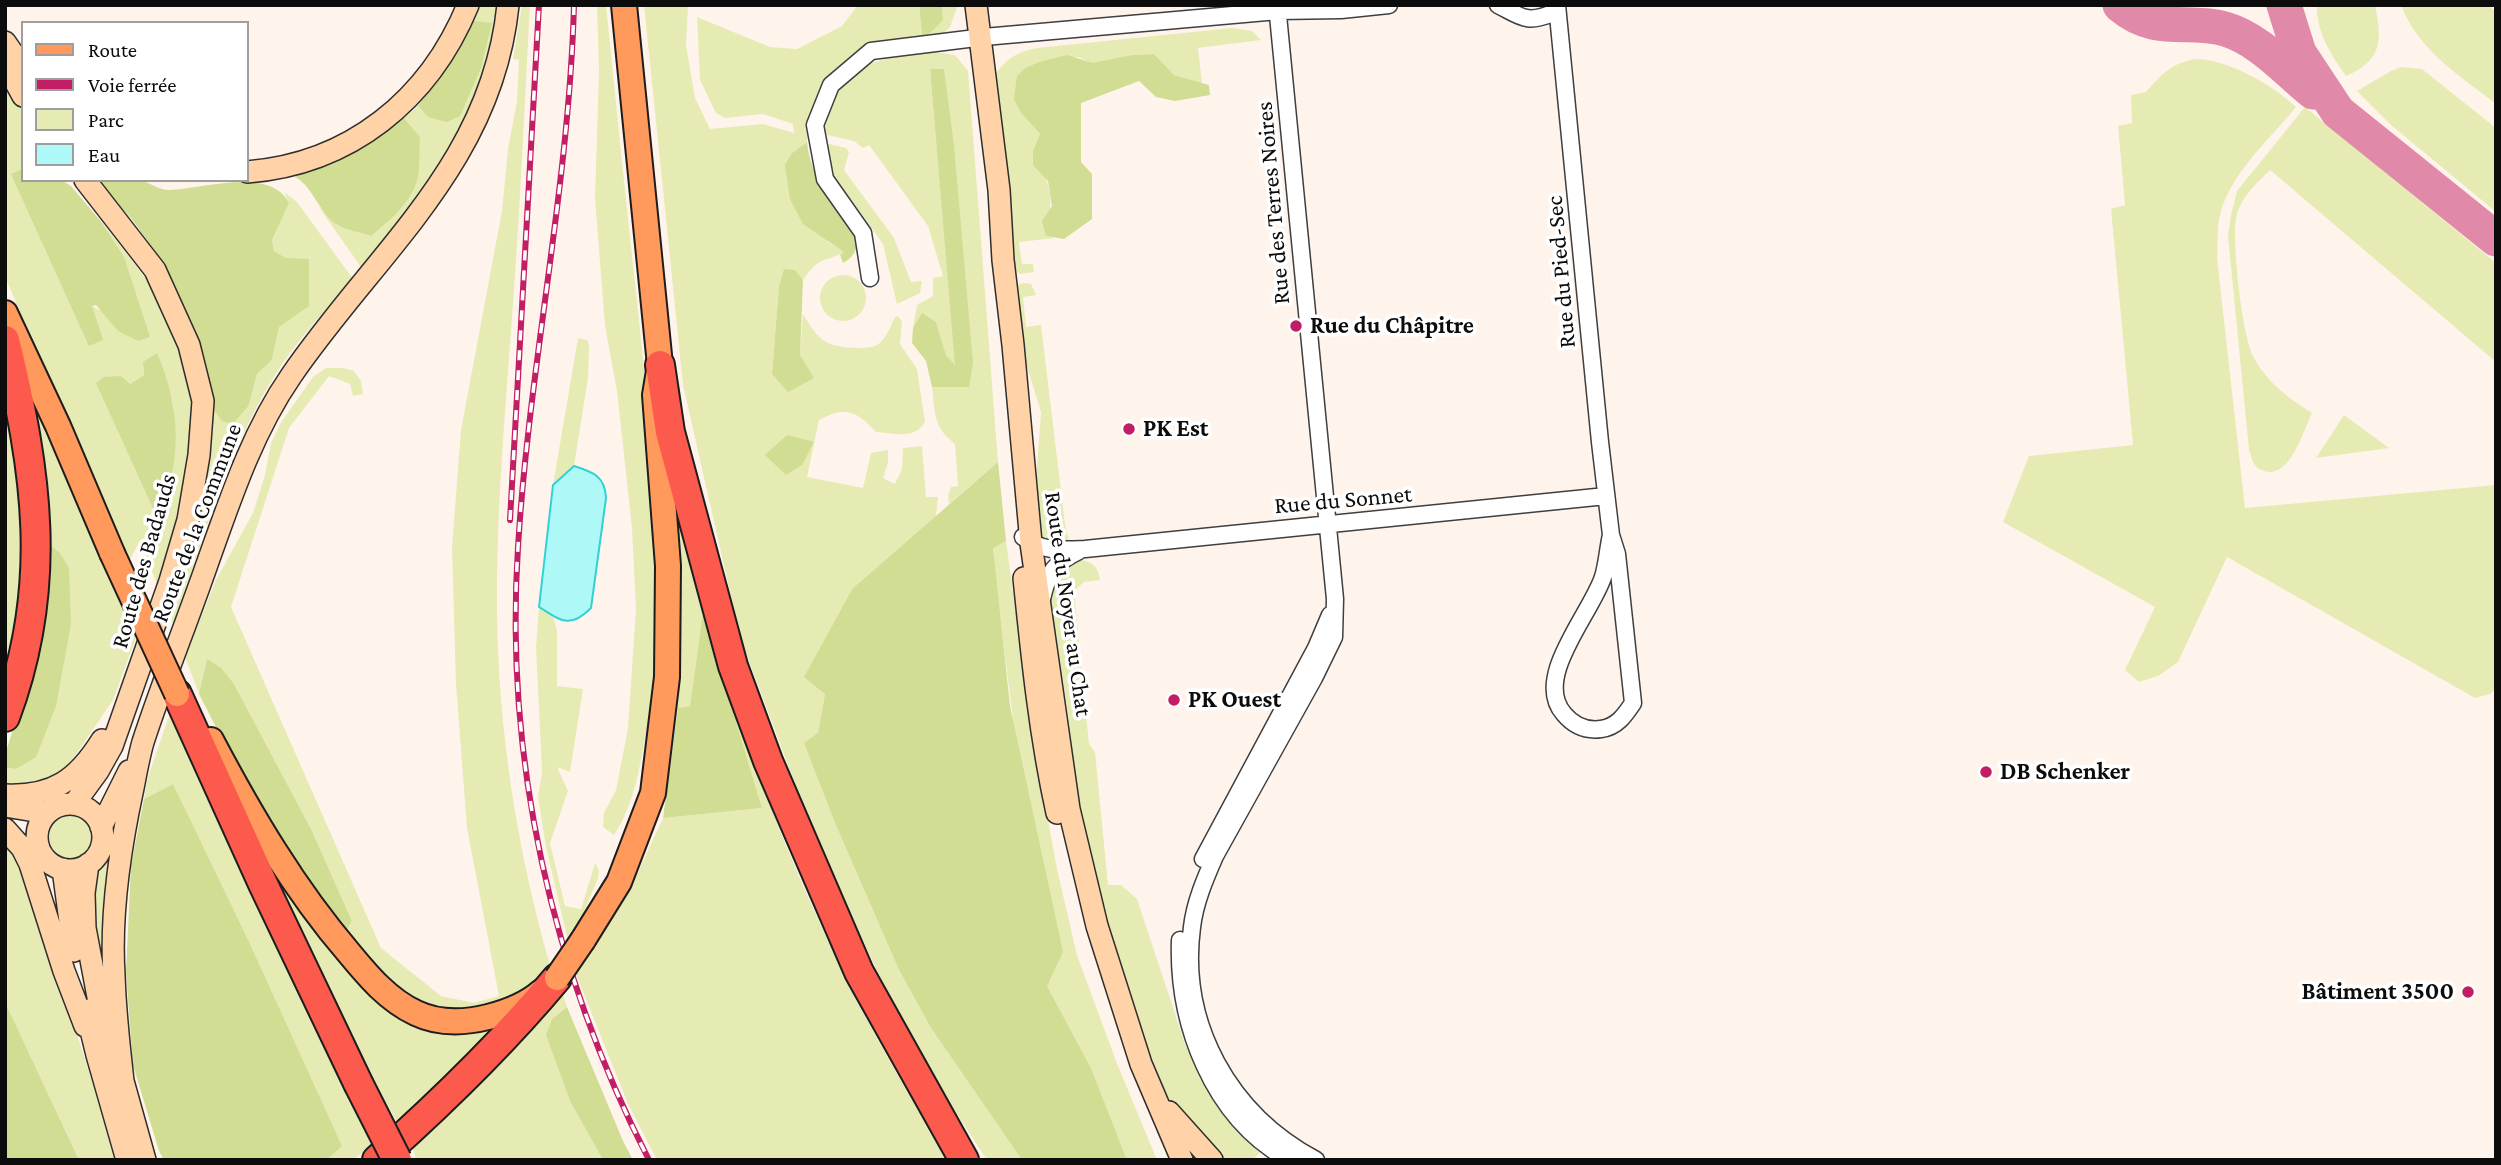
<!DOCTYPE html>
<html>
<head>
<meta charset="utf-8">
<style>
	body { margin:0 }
	#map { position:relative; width:2501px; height:1165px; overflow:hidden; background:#fff4ec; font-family:"Crimson Pro",serif }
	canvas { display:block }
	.frame { position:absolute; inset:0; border:7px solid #0c0c0c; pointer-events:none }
	.legend { position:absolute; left:21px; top:21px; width:228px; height:161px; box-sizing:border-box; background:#fff; border:2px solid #9e9e9e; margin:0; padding:9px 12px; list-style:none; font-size:21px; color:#0c0c0c }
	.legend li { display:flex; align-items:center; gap:14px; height:35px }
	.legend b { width:35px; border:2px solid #9e9e9e }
</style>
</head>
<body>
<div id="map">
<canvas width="2501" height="1165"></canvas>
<div class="frame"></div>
<ul class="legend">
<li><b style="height:9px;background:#ff995c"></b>Route</li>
<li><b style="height:9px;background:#c31e65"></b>Voie ferrée</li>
<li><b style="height:19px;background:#e6ebb4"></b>Parc</li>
<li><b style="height:19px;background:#aef9f8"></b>Eau</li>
</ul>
</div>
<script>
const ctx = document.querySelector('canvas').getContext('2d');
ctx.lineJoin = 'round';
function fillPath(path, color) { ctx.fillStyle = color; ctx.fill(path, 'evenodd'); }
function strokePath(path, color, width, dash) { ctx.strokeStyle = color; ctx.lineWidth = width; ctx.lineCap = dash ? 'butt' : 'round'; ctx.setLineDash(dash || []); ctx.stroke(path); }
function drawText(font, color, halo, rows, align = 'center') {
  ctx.font = font + ' "Crimson Pro",serif'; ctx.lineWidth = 7; ctx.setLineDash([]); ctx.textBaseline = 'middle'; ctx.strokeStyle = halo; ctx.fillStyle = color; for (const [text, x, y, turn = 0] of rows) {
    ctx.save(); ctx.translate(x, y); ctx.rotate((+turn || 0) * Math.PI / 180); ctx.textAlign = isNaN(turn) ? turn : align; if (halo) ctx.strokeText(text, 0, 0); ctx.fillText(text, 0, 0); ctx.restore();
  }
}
fillPath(new Path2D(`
	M474 5H500C497 25 494 45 489 64 468 142 411 207 363 270L318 206 338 226 371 236 386 224 409 197 420 137 404 118 418 106 428 117 492 24 468 20Z
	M522 5H530L529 23C524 117 520 210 513 303 506 405 496 508 497 610 498 729 517 850 550 965L529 992 464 1014 407 1001 343 936 352 921 311 829 234 684 207 659 199 694 185 657 216 580 253 513 265 475 271 443 280 424 313 377 326 368H343L354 371 361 381 363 394 353 396 350 384 329 376 289 428 231 607 381 948 441 996 474 1003 499 996 467 828 456 684 452 547 461 430 502 211 508 149 517 101 519 60 513 59Z
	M597 5H606C616 104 626 202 637 301 652 449 675 603 643 750 637 781 631 809 614 835L603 827 604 813 616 790 628 728 636 609 632 528 617 391 605 326 595 199 599 71Z
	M644 5H688L686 45 695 98 710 129 763 124 794 133 793 124 763 114 725 118 716 113 700 80 697 17 770 47 797 49 842 26 858 5H919L922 35 943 20 942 5H958L950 27 942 35C923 38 881 41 866 48 828 64 812 103 807 142L792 153 828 242 845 252C821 264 821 255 803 280L795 270H784L779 286 772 374 800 355 803 314C810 325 816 337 828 343 837 348 868 350 877 345 886 340 891 325 895 317L898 316 902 322 900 344 917 369 925 422C915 440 893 433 876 432 856 411 846 406 819 420L807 477 863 488 871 453 888 450V463L883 478 895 484 902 469 903 448 922 446 926 497H938L936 516 853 588 825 694 818 733 838 830 899 970 931 1028 1022 1160H987L923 1062 876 969 809 821 741 640 683 385Z
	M2317 5H2375C2382 40 2383 60 2346 76 2331 55 2316 32 2317 5Z
	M2401 5H2488L2496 12V104C2460 76 2418 50 2401 5Z
	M1232 28 1252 31 1261 40 1198 48 1202 83 1174 75 1154 54 1132 55 1093 64 1079 57 1039 62 1025 68 1017 76 1021 113 1040 134 1033 151C1052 188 1054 195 1046 236L1055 238 1019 242 1022 264H1033L1034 272 1020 274 1014 269 993 78C1006 59 1014 53 1037 48Z
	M929 51 955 55 968 71 998 462 949 504 948 496 951 487 958 486 955 444C933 427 935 413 932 387H969L944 69 930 70 956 366 946 355 936 322 922 314 913 328 917 305 933 296V278L943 276 928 226 869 145 863 148 854 141 827 135 822 126C825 116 827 104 833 95 853 61 893 56 929 51Z
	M2194 59C2226 58 2273 85 2296 107 2269 140 2227 176 2219 220 2217 232 2218 246 2217 258L2245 508 2496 485V689L2490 694 2475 698 2227 557 2178 662 2158 676 2139 682 2125 670 2155 607 2003 522 2029 456 2133 445 2111 209 2125 205 2118 126 2132 123 2131 95 2146 92C2163 73 2169 65 2194 59Z
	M2401 67 2422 69 2496 128V212L2391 125 2357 91 2391 71Z
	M5 78 23 108V169L12 175 92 306 105 313 119 331 124 257 103 224C132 260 163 297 179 340 207 417 186 511 157 584L140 541 129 561 5 277ZM143 362 173 402 174 434 172 473 130 384 144 375Z
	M2305 107 2496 263V362L2270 170C2256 184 2240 198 2236 218 2232 242 2242 337 2254 358 2267 382 2289 399 2312 413 2303 432 2290 479 2264 471 2253 468 2252 459 2249 450L2228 236 2231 215 2237 191Z
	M829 144 846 148 849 152 844 170 894 238 911 282 922 281 920 293 897 304 883 244 827 166 826 147Z
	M284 192 297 202 353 279C324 312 294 343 272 380 226 455 203 542 173 624L168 613 211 406 249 405 257 374 272 360 279 327 286 258 274 251 272 240 289 203Z
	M820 298a23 23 0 1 1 46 0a23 23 0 1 1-46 0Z
	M1024 283 1031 284 1036 295 1023 297 1026 327 1041 325 1065 524 1070 545 1036 540 1034 508 1041 412 1017 334 1013 292 1017 285Z
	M578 338 587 340 589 344 588 378 574 466 553 485Z
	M32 395 136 638 113 700 77 753 58 775 14 790 5 789V767L16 769 48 544Z
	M5 399 23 516 21 580 17 615 5 672Z
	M2344 415 2389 448 2316 458Z
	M676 510C685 544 693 579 703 613 738 731 784 848 837 960 869 1028 909 1094 947 1160H657L628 1104 576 974 633 883 663 818 762 808 703 616 690 706 678 708 680 566Z
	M1006 541 1033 739 1057 869 1077 955 1116 1061 1157 1160H1127L1091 1068 1047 986 996 585 993 547Z
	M1081 560C1094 563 1098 567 1100 580L1084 582 1074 591 1089 744 1095 752 1108 885H1121L1137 899 1185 1044 1205 1085 1237 1126 1263 1150 1252 1160H1227L1194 1133 1164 1091 1146 1054 1095 885 1077 806 1069 721 1049 588 1061 570Z
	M539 607 553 616 557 630V686L583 689 570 772 557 767 568 791 550 843 565 906 581 909 595 863 599 871 598 878 578 927 568 941 546 847 538 797 542 772 536 647Z
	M170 713 373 1145 353 1160H327L342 1146 173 784 144 799 147 780Z
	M119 799 104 959 101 963 90 935 94 871 109 853 110 822Z
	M49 837a21 21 0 1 1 42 0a21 21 0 1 1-42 0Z
	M5 838C26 855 49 947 59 977 78 1038 97 1099 119 1160H79L5 1002Z
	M266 861 390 1008 502 1022 398 1124 387 1104 380 1107Z
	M561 988 567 1007 552 1019 571 1103 603 1160H594L592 1157 590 1160H416L412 1145 466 1096Z`), '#e6ebb4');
fillPath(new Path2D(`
	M919 5H942L943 20 930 33 922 35Z
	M468 20 492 23 481 68 460 116 447 122 428 117 418 106 447 63Z
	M1154 54 1174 75 1209 85 1210 95 1175 101 1156 97 1139 81 1081 103V162L1092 174V219L1064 239 1046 236 1042 221 1052 206 1048 181 1033 165V151L1040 134 1021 113 1014 99 1017 76 1025 68 1039 62 1067 55 1093 63 1132 55Z
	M930 69H944L954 146 973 363 969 387H932L926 361 912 343 913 328 922 313 936 322 946 355 955 365Z
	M404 118 420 137C419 150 420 164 418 176 414 200 389 222 371 236 361 232 349 231 339 226 319 215 314 187 295 177L379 136 395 122Z
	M807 142C811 181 834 202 858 232 859 246 855 257 843 263L840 255 844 252 803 224 790 199 785 165 792 153Z
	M23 169V180H61L71 186 103 224 124 257 150 337 138 341 118 331 96 305 92 306 103 340 89 346 11 174Z
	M95 180C110 180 129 177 143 181 152 184 160 190 169 190 203 189 270 166 289 203L272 240 274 251 286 258 309 259V306L279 327 272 360 257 374 249 405 233 424 222 421 211 406 194 330 155 251 131 218Z
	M784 269 795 270 803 280 800 355 814 378 788 392 772 374 779 286Z
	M157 353C173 389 181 434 172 473 169 487 161 501 156 515L96 383 104 377 121 376 130 384 144 375 143 362Z
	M787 435 814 442 802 465 786 475 765 455Z
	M998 462 1006 541 993 548 1010 706 1063 952 1047 986 1091 1068 1127 1160H1022L931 1028 899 970 838 830 804 743 818 733 825 694 804 677 853 588Z
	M48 544 60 553 69 568 71 624 56 706 36 757 16 769 5 767V755L25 691Z
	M703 613 762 808 663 818 678 708 690 706Z
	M207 659 221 668 234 684 311 829 352 921 343 936 253 799 199 694Z
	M173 784 248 940 342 1146 327 1160H164L159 1151 133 1065 126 972 131 866 144 799Z
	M5 1002 79 1160H5Z
	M567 1007 623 1141 633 1160H603L571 1103 546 1035 552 1019Z`), '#d0dd92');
const water = new Path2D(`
	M574 466C593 472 605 476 606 498L591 608C570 629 561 621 539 607L553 485Z`);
fillPath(water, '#aef9f8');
strokePath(water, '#31d1d4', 2);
strokePath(new Path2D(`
	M2120 5C2157 36 2187 18 2225 29 2259 39 2286 70 2313 92
	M2284 5 2299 53 2338 112 2496 239`), '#e189a8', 35);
const street = new Path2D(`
	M1277 5 1335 599 1334 637 1314 678 1215 856C1205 879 1195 902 1192 927 1179 1025 1230 1114 1316 1160
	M1498 5C1522 17 1526 24 1553 13L1555 5
	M1557 5 1600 442 1611 535 1617 554 1633 703C1625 715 1617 727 1601 729 1586 731 1574 726 1564 714 1532 678 1591 614 1603 577 1607 564 1608 548 1611 535
	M870 278 863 233 825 179 815 125 831 85 871 51 984 37 1278 11 1341 10 1389 5
	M1023 537C1042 552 1062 550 1085 549L1606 496
	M1042 599C1048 572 1054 563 1079 551
	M1203 859 1316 648 1330 615
	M1180 940C1177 1023 1212 1118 1289 1160`);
const secondary = new Path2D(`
	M976 5 999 190 1003 260 1013 345 1031 543 1069 809 1097 926 1141 1064 1182 1160
	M5 42 23 68
	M5 63 23 96
	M247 172C350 164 429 100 468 5
	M1024 578C1032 657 1040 736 1057 813
	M5 795C53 797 77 780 102 740
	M74 804 98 771 112 746 170 581 188 520 199 455 203 401 189 345 155 270 85 180
	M37 837a33 33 0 1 1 66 0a33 33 0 1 1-66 0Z
	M5 806 47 813
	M101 827 129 771
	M5 829 22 848 30 864 64 971 85 1026
	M88 864 84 893 85 928 102 1018 123 1081 145 1160
	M63 869 74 951
	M86 1010 97 1055 127 1160
	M123 1081C119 1046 115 1010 114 975 110 913 120 848 133 788 136 772 139 756 143 742 162 684 185 627 205 570 229 503 251 434 291 376 375 253 492 164 508 5
	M1169 1112 1212 1160`);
const primary = new Path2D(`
	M5 313 58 426 112 553
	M211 740C250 814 294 889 349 953 368 976 388 1000 416 1013 439 1024 464 1023 488 1017 507 1012 526 1005 541 992
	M583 940 619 882 653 793 667 677 668 566 655 395 660 365 624 5`);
const highway = new Path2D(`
	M5 340C37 472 54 586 5 717
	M660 365 670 432 733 666 768 761 859 972 964 1160
	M177 694 263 884 358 1083
	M377 1160C441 1103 502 1044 557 978`);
strokePath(street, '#3f3f3f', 19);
strokePath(secondary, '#2e2e2e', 24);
strokePath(primary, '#1d1d1d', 28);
strokePath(highway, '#1d1d1d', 32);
strokePath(street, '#fff', 16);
strokePath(secondary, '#ffd3a7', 21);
strokePath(primary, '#ff995c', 24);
strokePath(highway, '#fb5a4d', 28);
const rail = new Path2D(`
	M574 5C569 187 529 366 518 547 504 759 552 971 649 1160
	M510 520 539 5`);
strokePath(rail, '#c31e65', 6);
strokePath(rail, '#fff', 3.5, [10]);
const primaryBridge = new Path2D(`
	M112 553 177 694
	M557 978 583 940`);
const highwayBridge = new Path2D(`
	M358 1083 397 1160`);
strokePath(primaryBridge, '#1d1d1d', 28, []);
strokePath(highwayBridge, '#1d1d1d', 32, []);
strokePath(primaryBridge, '#ff995c', 24);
strokePath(highwayBridge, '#fb5a4d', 28);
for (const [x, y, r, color] of [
	[1296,326,7,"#c31e65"],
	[1129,429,7,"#c31e65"],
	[1174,700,7,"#c31e65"],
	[1986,772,7,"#c31e65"],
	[2468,992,7,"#c31e65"]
]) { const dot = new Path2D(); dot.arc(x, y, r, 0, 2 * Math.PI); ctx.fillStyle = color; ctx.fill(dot); strokePath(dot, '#fff', 2.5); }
drawText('24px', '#0c0c0c', '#fff', [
	["Rue des Terres Noires",1273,203,-95],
	["Rue du Pied-Sec",1561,272,-95],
	["Rue du Sonnet",1343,500,-5],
	["Route de la Commune",197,523,-69],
	["Route des Badauds",144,561,-74],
	["Route du Noyer au Chat",1068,604,82]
]);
drawText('bold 24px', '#0c0c0c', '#fff', [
	["Rue du Châpitre",1310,326],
	["PK Est",1143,429],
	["PK Ouest",1188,700],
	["DB Schenker",2000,772],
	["Bâtiment 3500",2454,992,"right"]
], 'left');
</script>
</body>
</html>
